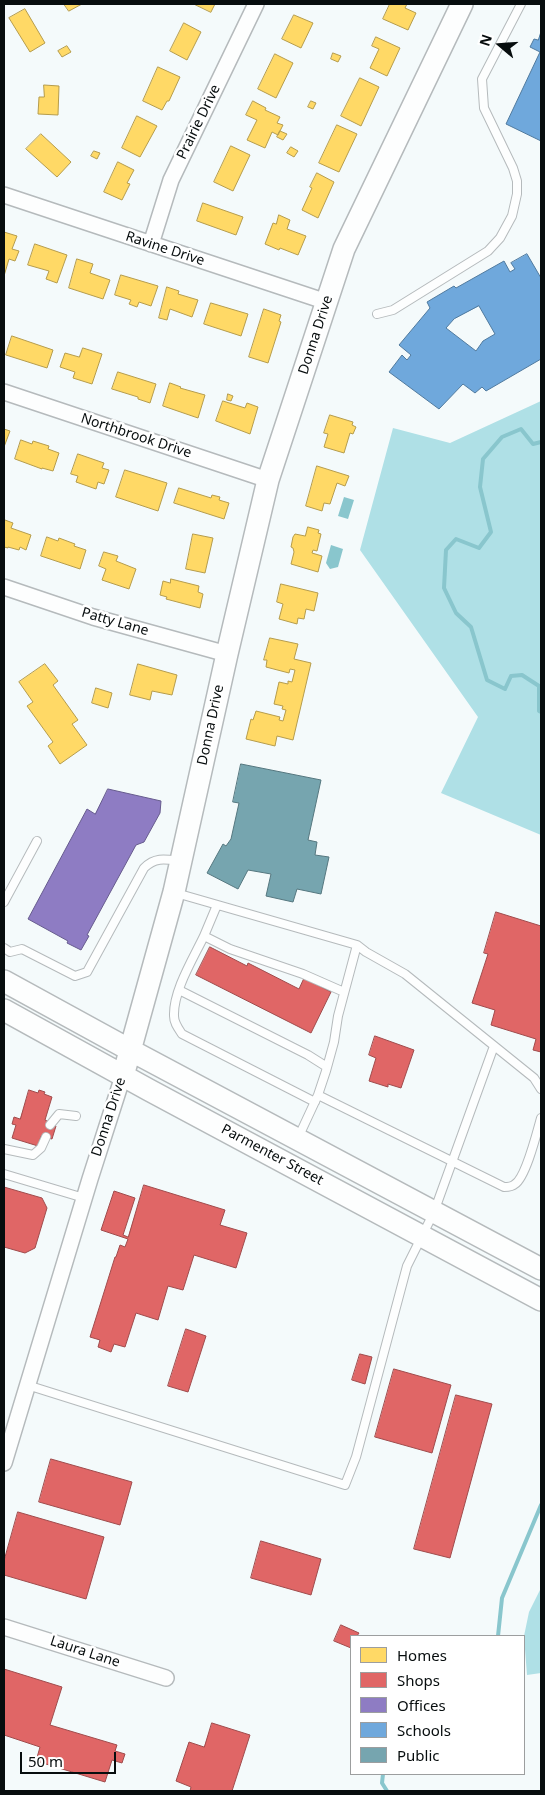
<!DOCTYPE html>
<html>
<head>
<meta charset="utf-8">
<style>
	body { margin:0 }
	#map { position:relative; width:545px; height:1795px; overflow:hidden; background:#f4fafb; font-family:"Noto Sans",sans-serif }
	canvas { display:block }
	.frame { position:absolute; inset:0; border:5px solid #070d0e; pointer-events:none }
	.legend { position:absolute; left:350px; top:1635px; width:175px; height:140px; box-sizing:border-box; background:#fff; border:1px solid #9c9e9f; margin:0; padding:6px 9px; list-style:none; font-size:15px; color:#070d0e }
	.legend li { display:flex; align-items:center; gap:10px; height:25px }
	.legend b { width:25px; border:1px solid #9c9e9f }
	.north { position:absolute; left:475px; top:20px; width:50px; height:50px; -webkit-text-stroke:4px #fff; paint-order:stroke; rotate:288deg; font-size:14px; font-weight:700; line-height:20px; text-align:center; color:#070d0e }
	.north::after { content:''; display:block; margin:auto; width:18px; height:22px; background:#070d0e; clip-path:polygon(50% 0,100% 100%,50% 72%,0 100%) }
	.scale { position:absolute; left:20px; top:1752px; width:96px; height:22px; box-sizing:border-box; border:2px solid #070d0e; border-top:0; padding-left:6px; font-size:15px; line-height:18px; white-space:nowrap; color:#070d0e; -webkit-text-stroke:4px #fff; paint-order:stroke }
</style>
</head>
<body>
<div id="map">
<canvas width="545" height="1795"></canvas>
<div class="frame"></div>
<ul class="legend">
<li><b style="height:14px;background:#ffd966"></b>Homes</li>
<li><b style="height:14px;background:#e06666"></b>Shops</li>
<li><b style="height:14px;background:#8e7cc3"></b>Offices</li>
<li><b style="height:14px;background:#6fa8dc"></b>Schools</li>
<li><b style="height:14px;background:#76a5af"></b>Public</li>
</ul>
<div class="north">N</div>
<div class="scale">50 m</div>
</div>
<script>
const ctx = document.querySelector('canvas').getContext('2d');
ctx.lineJoin = 'round';
function fillPath(path, color) { ctx.fillStyle = color; ctx.fill(path, 'evenodd'); }
function strokePath(path, color, width, dash) { ctx.strokeStyle = color; ctx.lineWidth = width; ctx.lineCap = dash ? 'butt' : 'round'; ctx.setLineDash(dash || []); ctx.stroke(path); }
function drawText(font, color, halo, rows, align = 'center') {
  ctx.font = font + ' "Noto Sans",sans-serif'; ctx.lineWidth = 5; ctx.setLineDash([]); ctx.textBaseline = 'middle'; ctx.strokeStyle = halo; ctx.fillStyle = color; for (const [text, x, y, turn = 0] of rows) {
    ctx.save(); ctx.translate(x, y); ctx.rotate((+turn || 0) * Math.PI / 180); ctx.textAlign = isNaN(turn) ? turn : align; if (halo) ctx.strokeText(text, 0, 0); ctx.fillText(text, 0, 0); ctx.restore();
  }
}
fillPath(new Path2D(`
	M541 401V835L441 793 478 717 360 550 393 428 450 443Z
	M541 1588V1673L527 1675 524 1636 529 1612Z`), '#afe0e6');
fillPath(new Path2D(`
	M344 497 354 500 348 519 338 516Z
	M331 545 343 549 338 567 330 569 326 563Z`), '#89c6cd');
const homes = new Path2D(`
	M64 4H82L69 11Z
	M194 4H215L211 12Z
	M390 4H407L405 8 416 13 408 30 383 19Z
	M25 9 45 43 30 52 9 18Z
	M294 15 313 23 301 48 282 39Z
	M184 23 201 32 187 60 170 51Z
	M376 37 400 48 387 76 370 68 379 49 372 46Z
	M67 46 71 52 62 57 58 51Z
	M333 53 341 56 338 62 331 59Z
	M275 54 293 63 276 98 258 89Z
	M158 67 180 77 169 101H167L162 110 143 101Z
	M360 78 379 87 361 126 341 116Z
	M44 85 59 86 58 115 38 114 39 97H44Z
	M253 101 266 108 265 110 280 117 277 123 283 125 278 135 272 132 265 148 247 140 257 120 246 115Z
	M311 101 316 103 313 109 308 107Z
	M137 116 157 126 140 157 122 148Z
	M337 125 357 134 339 172 319 163Z
	M280 131 287 134 283 140 277 137Z
	M41 134 71 162 57 177 26 149Z
	M231 146 250 155 233 191 214 182Z
	M291 147 298 151 294 157 287 153Z
	M94 151 100 153 97 159 91 156Z
	M118 162 134 170 127 183 130 184 122 200 104 192Z
	M317 173 334 182 318 218 302 210 312 188 310 187Z
	M203 203 243 217 236 235 197 221Z
	M279 215 290 220 287 229 306 236 298 255 280 248 279 250 265 244 273 223 276 224Z
	M4 232 17 236 12 249 19 251 15 261 9 259 4 276Z
	M35 244 67 255 57 283 46 279 49 271 28 265Z
	M77 259 93 264 90 273 110 280 103 299 69 288Z
	M121 275 158 286 151 306 139 302 137 307 129 304 131 300 115 295Z
	M167 287 179 291 178 294 198 300 192 317 170 309 167 320 159 318Z
	M211 303 248 314 241 336 204 324Z
	M264 309 281 315 279 321 281 322 268 363 249 357Z
	M12 336 53 350 47 368 6 355Z
	M83 348 102 354 92 384 73 378 75 372 60 367 65 353 79 357Z
	M118 372 156 384 150 403 138 399V397L112 389Z
	M170 383 181 387 180 388 205 395 198 418 163 406Z
	M228 394 233 396 231 401 227 400Z
	M223 401 245 408 247 403 258 407 250 434 216 421Z
	M330 415 353 422 352 425 356 427 353 434 350 433 344 453 324 447 328 434 324 433Z
	M4 429 10 431 4 447Z
	M21 440 32 444 33 441 49 446 48 449 59 453 53 471 42 468V469L15 459Z
	M78 454 104 463 102 468 109 470 104 484 98 482 96 489 76 482 78 476 71 474Z
	M317 466 349 476 345 486 337 483 330 504 324 503 322 511 306 506Z
	M125 470 167 483 158 511 116 497Z
	M179 488 211 498 212 495 220 497 219 500 229 503 224 519 174 503Z
	M5 520 13 523 11 528 31 535 26 550 20 547 19 550 8 547V548L4 547Z
	M308 527 319 530 318 533 321 534 317 551 313 550 312 553 322 556 318 572 291 564 294 552 293 548 291 547 293 537 295 534 305 536Z
	M193 534 213 538 205 573 186 569Z
	M47 537 58 541 59 538 75 544 74 546 86 550 80 569 41 556Z
	M104 552 118 556 116 561 136 569 129 589 102 580 106 569 99 566Z
	M171 579 199 586 198 592 203 594 200 608 166 599 167 597 160 595 163 581 170 583Z
	M281 584 318 593 314 611 306 609 304 619 298 618 297 624 279 619 283 604 277 602Z
	M270 638 298 644 294 659 311 663 293 740 277 736 275 746 246 739 251 719 253 720 256 711 280 717 279 720 283 721 286 710 282 709 283 706 274 704 279 682 288 684V681L292 682 295 670 290 669 289 673 266 667 267 660H264Z
	M45 664 58 681 53 685 78 720 72 724 87 745 60 764 48 746 53 742 27 706 33 702 19 682Z
	M138 664 177 675 172 695 152 691 150 700 130 695Z
	M96 688 112 693 108 708 92 703Z`);
fillPath(homes, '#ffd966');
strokePath(homes, '#b59c4c', 1);
const shops = new Path2D(`
	M496 912 541 926V1052L533 1050 536 1039 491 1025 495 1010 472 1003 488 954 484 953Z
	M210 947 247 966 248 963 299 989 304 978 331 992 311 1033 196 975Z
	M375 1036 414 1050 401 1088 388 1084V1087L369 1081 376 1058 369 1055Z
	M29 1090 38 1093 39 1090 45 1092 44 1094 52 1097 45 1120 49 1122V1124L56 1126 52 1139 41 1136 38 1146 12 1138 16 1125 12 1124 14 1117 20 1119Z
	M144 1185 225 1210 220 1225 247 1233 236 1268 194 1255 183 1290 168 1286 158 1320 136 1313 125 1347 114 1344 111 1352 98 1347 100 1340 90 1337 115 1257H116L120 1245 125 1247 128 1239 101 1230 114 1191 135 1198 123 1235 128 1237Z
	M4 1187 42 1198 47 1208 35 1248 25 1253 4 1247Z
	M186 1329 206 1336 188 1392 168 1386Z
	M360 1354 372 1357 365 1384 352 1380Z
	M394 1369 451 1385 432 1453 375 1437Z
	M456 1395 492 1404 450 1558 414 1549Z
	M51 1459 132 1482 120 1525 39 1502Z
	M18 1512 104 1537 86 1599 4 1575V1561Z
	M261 1541 321 1559 311 1595 251 1578Z
	M341 1625 359 1633 357 1636H351V1648L334 1641Z
	M4 1669 62 1687 50 1725 117 1745 115 1751 125 1754 122 1763 112 1760 105 1782 36 1761 40 1747 4 1735Z
	M212 1723 250 1735 232 1791H190L191 1787 176 1781 189 1742 204 1747Z`);
fillPath(shops, '#e06666');
strokePath(shops, '#9f4b4c', 1);
const offices = new Path2D(`
	M108 789 161 801 160 813 144 842 136 845 87 935 89 936 81 950 67 943 68 941 28 919 87 809 95 814Z`);
fillPath(offices, '#8e7cc3');
strokePath(offices, '#665b8d', 1);
const schools = new Path2D(`
	M541 32V141L506 124 540 52 530 47 534 39 538 40Z
	M527 254 541 278V359L486 391 482 387 475 393 463 384 439 409 389 372 402 355 407 360 411 355 399 345 430 308 427 302 454 286 456 288 504 261 510 272 515 269 511 263ZM479 306 495 334 483 341 476 351 446 328 454 319Z`);
fillPath(schools, '#6fa8dc');
strokePath(schools, '#507a9e', 1);
const public = new Path2D(`
	M241 764 321 780 308 840 317 842 315 855 329 857 321 894 297 889 293 902 266 896 271 874 248 870 238 889 207 873 223 844 226 846 231 839 239 803 233 802Z`);
fillPath(public, '#76a5af');
strokePath(public, '#55777f', 1);
strokePath(new Path2D(`
	M541 442 533 444 521 429 502 437 483 459 480 487 491 532 479 548 456 539 446 550 444 588 456 613 471 627 487 680 505 689 511 676 522 675 539 686V711L541 712
	M498 1636 502 1598 541 1505
	M383 1774 382 1783 387 1791`), '#89c6cd', 4);
const lane = new Path2D(`
	M377 314 393 310 488 251 500 238 512 216 517 194V181L513 168 484 108 482 79 521 4
	M176 893 357 945 366 952 405 974 534 1078 541 1089
	M4 902 37 841
	M204 936 217 905
	M4 948 10 952 22 949 75 976 87 972 144 868C155 857 165 859 179 861
	M179 990 308 1055 327 1067
	M318 1095 504 1187C508 1187 512 1187 515 1184 526 1177 537 1132 541 1118
	M315 1102 182 1034C178 1028 174 1023 174 1016 173 991 193 959 204 936L230 949 303 974 344 992
	M50 1125 59 1114 76 1116
	M298 1138 318 1095 326 1071 334 1042 338 1016 357 945
	M4 1149 33 1155 41 1148 46 1137
	M4 1174 84 1198
	M27 1385 345 1485 356 1457 407 1266 434 1212 494 1046`);
const street = new Path2D(`
	M4 195 327 302
	M151 244 171 180 256 4
	M4 392 268 480
	M4 587 93 617 227 654
	M4 1463 90 1179 123 1076
	M4 1627 166 1678`);
const secondary = new Path2D(`
	M4 981 130 1050 541 1269
	M4 1010 149 1090 541 1300
	M123 1076 174 892 227 654 268 480 344 249 462 4`);
strokePath(lane, '#b5babc', 10);
strokePath(street, '#b5babc', 18);
strokePath(secondary, '#b5babc', 24);
strokePath(lane, '#fdfefe', 8);
strokePath(street, '#fdfefe', 15);
strokePath(secondary, '#fdfefe', 21);
drawText('14px', '#070d0e', '#fff', [
	["Prairie Drive",199,122,-64],
	["Ravine Drive",165,249,18],
	["Donna Drive",316,335,-72],
	["Northbrook Drive",136,436,18],
	["Patty Lane",115,622,16],
	["Donna Drive",211,725,-78],
	["Donna Drive",109,1117,-72],
	["Parmenter Street",272,1155,28],
	["Laura Lane",85,1652,18]
]);
</script>
</body>
</html>
